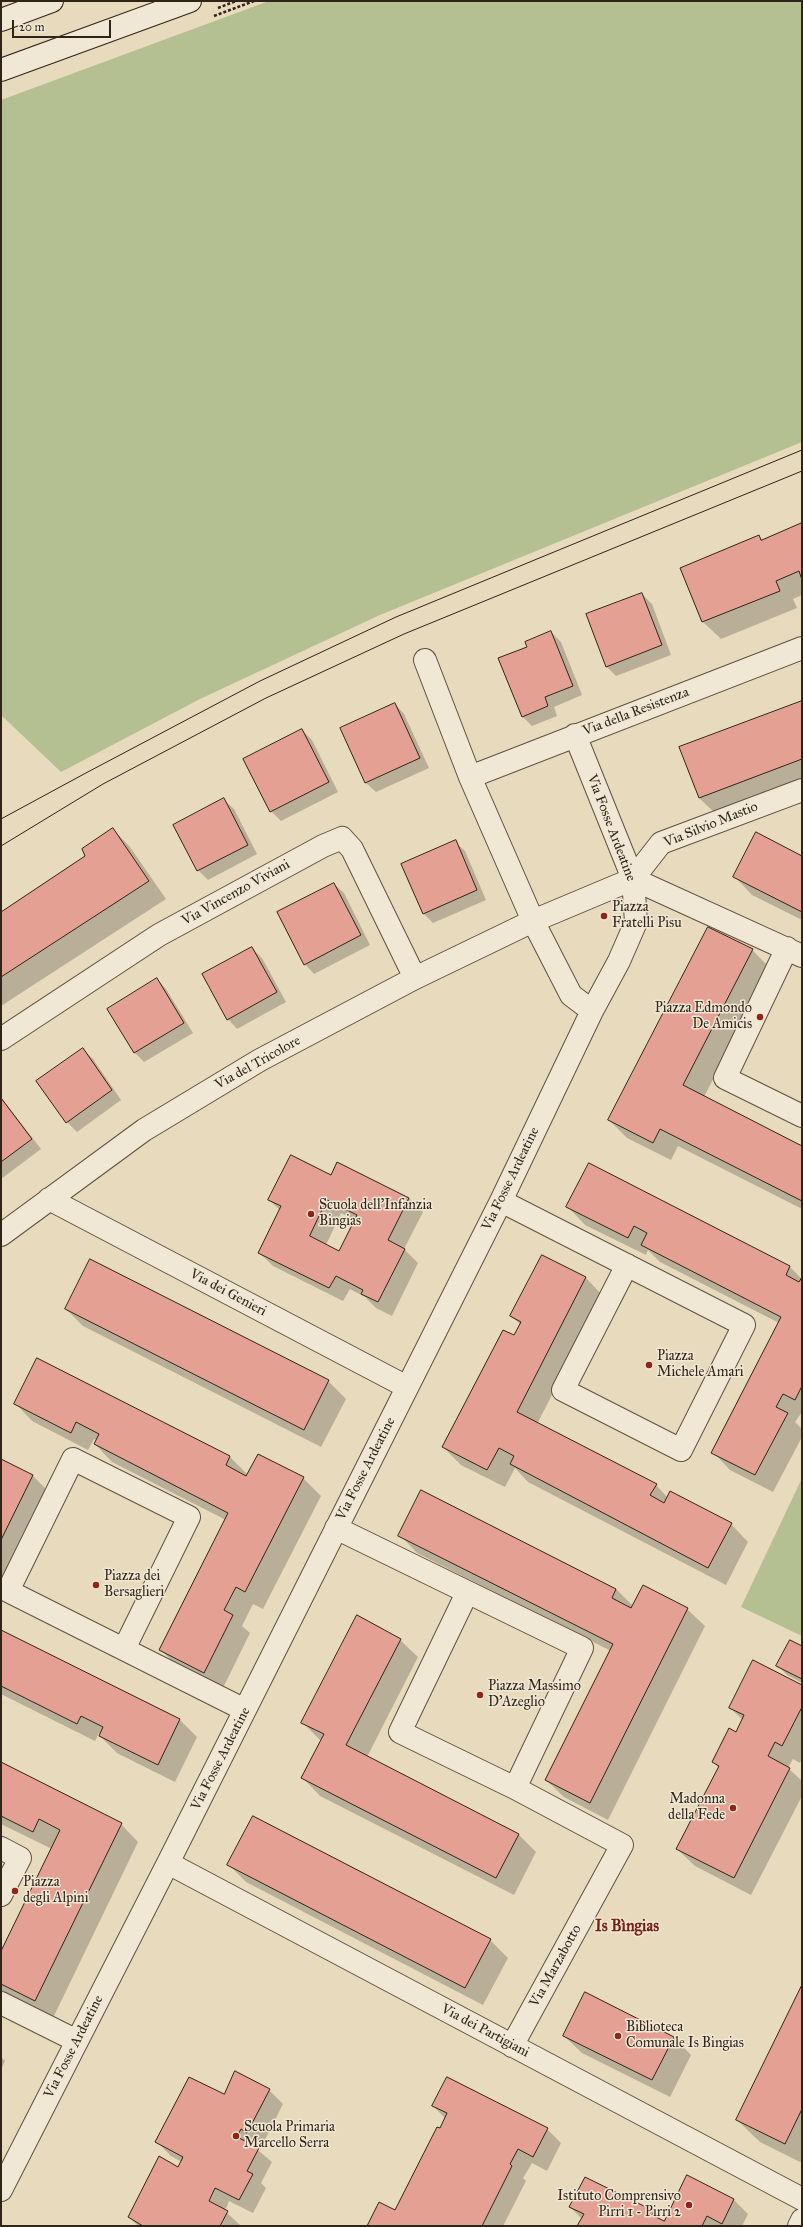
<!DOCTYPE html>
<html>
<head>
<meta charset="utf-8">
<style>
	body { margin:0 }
	#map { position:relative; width:803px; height:2227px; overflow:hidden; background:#e8dabd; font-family:"IM FELL Great Primer",serif }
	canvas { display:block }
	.frame { position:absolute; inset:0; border:2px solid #302418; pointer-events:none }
	.scale { position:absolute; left:12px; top:20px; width:99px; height:18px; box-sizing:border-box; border:2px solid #302418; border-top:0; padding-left:5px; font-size:12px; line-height:14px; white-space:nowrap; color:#302418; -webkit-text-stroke:3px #f0e7d4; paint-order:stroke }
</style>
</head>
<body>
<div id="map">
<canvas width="803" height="2227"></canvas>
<div class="frame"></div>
<div class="scale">20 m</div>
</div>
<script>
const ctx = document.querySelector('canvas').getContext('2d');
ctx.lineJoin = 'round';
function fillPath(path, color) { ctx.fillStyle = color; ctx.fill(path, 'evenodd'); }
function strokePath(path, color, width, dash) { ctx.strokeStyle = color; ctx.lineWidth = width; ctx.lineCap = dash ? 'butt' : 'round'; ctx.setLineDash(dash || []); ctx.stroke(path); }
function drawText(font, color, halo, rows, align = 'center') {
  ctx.font = font + ' "IM FELL Great Primer",serif'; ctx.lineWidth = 3; ctx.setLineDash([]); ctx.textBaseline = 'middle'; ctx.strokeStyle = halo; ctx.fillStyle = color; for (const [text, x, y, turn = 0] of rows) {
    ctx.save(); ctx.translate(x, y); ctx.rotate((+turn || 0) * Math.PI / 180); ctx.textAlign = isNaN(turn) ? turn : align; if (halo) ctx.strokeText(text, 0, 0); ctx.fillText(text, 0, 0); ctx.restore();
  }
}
fillPath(new Path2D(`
	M269 1H802V442L380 615 200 699 61 772 1 715V100Z
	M802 1478V1636L741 1607Z`), '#b5c092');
fillPath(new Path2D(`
	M802 524V595L793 599 797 608 721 639 703 622 681 569 759 537 763 540Z
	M642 594 652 604 671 655 616 676 606 666Z
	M551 632 561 642 582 695 554 707 557 716 532 726 522 716 528 647Z
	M802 702V783L717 815 699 798Z
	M395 704 404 714 429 768 376 792 366 783Z
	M302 730 312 740 338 792 281 821 271 811Z
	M224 800 234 809 257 854 208 880 198 870Z
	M113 829 130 847 166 899 1 1006V914L86 856Z
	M455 842 465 851 486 900 433 923 423 913Z
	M802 857V920L752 895 735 877Z
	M334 884 344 893 370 945 314 974 305 964Z
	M252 948 262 958 286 1002 237 1029 228 1019Z
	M752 950 770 968 704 1097 802 1147V1209L678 1146 671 1160 627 1138 609 1120Z
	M157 979 166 989 193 1033 144 1062 135 1053 108 1009Z
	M83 1049 93 1059 121 1100 77 1132 67 1122Z
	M1 1097 41 1149 1 1179Z
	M590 1164 790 1267 802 1279V1412L795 1422 802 1429V1437L773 1492 730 1470 713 1452 779 1323 660 1262 648 1250 646 1255 585 1225 568 1207Z
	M332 1176 409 1198 423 1212 404 1249 418 1263 392 1316 376 1308 365 1297 350 1289 343 1301 273 1266 259 1252 280 1210 269 1200ZM341 1213 355 1220 340 1252 326 1245Z
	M542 1256 586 1278 603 1296 537 1424 656 1485 668 1498 731 1524 748 1542 726 1585 528 1482 515 1468 505 1487 461 1465 443 1447 521 1325 511 1316Z
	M66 1309 328 1381 346 1399 321 1447 83 1326Z
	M37 1359 230 1457 248 1475 303 1478 321 1496 263 1609 253 1604 242 1626 250 1633 222 1690 178 1667 160 1649 226 1520 112 1462 95 1444 97 1440 94 1439 88 1450 32 1421 15 1403Z
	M1 1460 33 1476 50 1493 1 1592Z
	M422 1491 616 1589 633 1606 687 1609 705 1626 608 1820 564 1797 546 1780 611 1651 417 1553 400 1535Z
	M1 1631 180 1720 197 1737 175 1782 117 1753 100 1736 101 1734 99 1733 95 1741 1 1694Z
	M400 1640 418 1657 367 1757 519 1835 536 1852 514 1895 320 1796 303 1778 321 1741 303 1723Z
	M802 1647V1683L787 1675 778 1666Z
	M802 1686V1758L800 1763 793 1759 788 1768 802 1781V1796L751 1895 695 1866 677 1849 719 1768 713 1762 736 1733 743 1720 730 1708Z
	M1 1763 121 1824 138 1842 53 2018 7 1995 1 1990V1954L52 1849 1 1824Z
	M229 1865 490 1940 508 1958 483 2005 246 1882Z
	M802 1988V2163L760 2142 737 2120Z
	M564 2036 673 2037 691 2055 670 2097 582 2053Z
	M1 2057 5 2061 1 2070Z
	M269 2090 283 2104 262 2146 255 2142 253 2146 272 2162 261 2183 266 2188 253 2213 229 2201 225 2211 241 2226H138L129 2217 179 2168 182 2162 171 2156 157 2142 224 2095Z
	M433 2106 547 2129 561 2143 547 2171 532 2163 523 2178 526 2181 503 2226H368L395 2212 440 2130 446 2119Z
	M687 2177 734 2200 748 2214 742 2226H579L582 2219 570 2207 653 2212 664 2222Z`), '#0003');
const building = new Path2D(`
	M802 523V580L799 571 776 581 780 591 702 622 680 568 759 535 761 540Z
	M642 593 662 645 606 667 586 614Z
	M551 631 573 686 545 697 548 706 522 717 498 658 527 647 525 642Z
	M802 701V759L699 798 679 747Z
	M395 703 420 758 365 783 340 728Z
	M302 729 329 782 270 812 243 759Z
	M224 798 248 845 197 871 173 825Z
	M113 828 149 881 1 977V912L85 856 82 849Z
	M756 832 802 856V912L733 877Z
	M456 840 477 890 423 914 401 864Z
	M334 883 361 935 304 965 277 912Z
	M708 927 753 949 683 1085 802 1146V1201L660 1129 653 1143 608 1120Z
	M252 947 277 992 227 1020 202 974Z
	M157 978 184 1023 134 1053 107 1009Z
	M83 1048 112 1090 66 1123 36 1081Z
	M1 1098 32 1139 1 1162Z
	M291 1155 331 1175 337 1162 409 1198 388 1240 405 1249 378 1302 361 1294 363 1290 336 1276 329 1288 258 1253 281 1206 268 1200ZM327 1200 357 1215 339 1251 310 1236Z
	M589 1163 790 1266 786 1275 799 1282 802 1277V1386L795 1400 783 1394 776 1407 788 1413 755 1475 711 1453 781 1317 641 1245 647 1233 634 1226 628 1238 566 1207Z
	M542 1255 586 1277 517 1412 657 1484 650 1495 664 1503 670 1491 732 1523 708 1568 510 1464 514 1456 499 1448 487 1470 442 1447 503 1330 514 1335 521 1322 510 1316Z
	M90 1259 329 1380 304 1430 65 1309Z
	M37 1358 230 1456 226 1465 246 1476 258 1454 304 1477 245 1592 236 1587 224 1610 233 1615 204 1673 159 1650 228 1513 94 1444 99 1434 76 1422 71 1433 14 1404Z
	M1 1459 33 1475 1 1540Z
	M421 1490 616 1589 612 1598 631 1608 643 1585 688 1608 590 1803 545 1780 613 1644 398 1536Z
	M357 1615 401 1639 346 1745 519 1834 496 1878 301 1778 324 1734 301 1723Z
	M1 1630 180 1719 158 1765 99 1736 103 1727 81 1716 77 1724 1 1686Z
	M790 1640 802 1646V1679L776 1666Z
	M753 1660 802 1685V1707L782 1746 775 1742 768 1756 790 1768 734 1878 676 1849 719 1766 712 1762 729 1728 736 1732 744 1715 729 1708Z
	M1 1762 122 1823 35 2001 1 1984V1951L60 1830 39 1819 33 1832 1 1816Z
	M253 1816 491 1939 465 1988 227 1865Z
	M802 1985V2109L785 2144 736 2120Z
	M585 1992 674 2037 652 2080 563 2036Z
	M235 2071 270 2089 247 2133 241 2129 237 2137 259 2148 247 2171 253 2174 239 2200 215 2188 209 2201 228 2211 220 2226H143L128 2217 159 2156 178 2167 183 2157 155 2142 189 2077 224 2094Z
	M447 2077 548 2128 533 2157 518 2149 510 2164 512 2166 482 2226H367L379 2202 395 2210 437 2127 440 2128 447 2113 432 2106Z
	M687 2175 734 2199 722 2224 707 2216 702 2226H577L584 2214 569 2207 585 2177 654 2211 652 2215 664 2221Z`);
fillPath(building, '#e5a094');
strokePath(building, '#302418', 1);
const street = new Path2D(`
	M425 660 470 777 533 921 571 995 592 1011
	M470 777 802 648
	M633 879 802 956
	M787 948 725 1078 802 1116
	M1 1039 159 935 323 846 342 838 352 849 415 978
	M49 1199 407 1387
	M501 1201 744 1325 681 1450 563 1390 627 1265
	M1 1235 144 1130 260 1060 415 978 533 921 633 879 661 843 802 790
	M336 1528 582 1648 515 1788 400 1732 467 1593
	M124 1649 189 1517 73 1459 8 1591 245 1710
	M1 1848 20 1858 1 1895
	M168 1863 802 2199
	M1 2003 77 2041
	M512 2046 622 1845 515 1788
	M1 2190 168 1863 501 1201 592 1011 619 961 636 922 633 879 575 735
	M799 2226 802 2220`);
const secondary = new Path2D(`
	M1 20 52 1
	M1 70 190 1`);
strokePath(street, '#5e5241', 24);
strokePath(secondary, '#302418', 24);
strokePath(new Path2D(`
	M218 8 236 1
	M214 16 254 1`), '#302418', 2.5, [3, 2]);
strokePath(street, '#f0e7d4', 22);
strokePath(secondary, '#f0e7d4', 22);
strokePath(new Path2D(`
	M1 819 84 774 260 681 396 617 802 450
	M1 846 103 784 266 698 404 634 802 471`), '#302418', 1);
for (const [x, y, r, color] of [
	[604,916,4,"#8f2418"],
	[760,1017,4,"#8f2418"],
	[311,1214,4,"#8f2418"],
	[649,1365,4,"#8f2418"],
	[96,1585,4,"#8f2418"],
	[480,1695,4,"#8f2418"],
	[733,1808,4,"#8f2418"],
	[15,1891,4,"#8f2418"],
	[618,2036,4,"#8f2418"],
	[236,2136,4,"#8f2418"],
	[689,2205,4,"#8f2418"]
]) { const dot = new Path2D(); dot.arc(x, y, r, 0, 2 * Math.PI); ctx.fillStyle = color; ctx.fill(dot); strokePath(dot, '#f0e7d4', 1.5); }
drawText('14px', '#302418', '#f0e7d4', [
	["Via della Resistenza",636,712,-21],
	["Via Silvio Mastio",711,825,-22],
	["Via Fosse Ardeatine",611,828,69],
	["Via Vincenzo Viviani",236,893,-29],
	["Via del Tricolore",258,1063,-29],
	["Via Fosse Ardeatine",511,1179,-64],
	["Via dei Genieri",228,1293,28],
	["Via Fosse Ardeatine",366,1469,-63],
	["Via Fosse Ardeatine",221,1759,-63],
	["Via Marzabotto",556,1966,-61],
	["Via dei Partigiani",485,2031,28],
	["Via Fosse Ardeatine",74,2047,-63]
]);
drawText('14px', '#302418', '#f0e7d4', [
	["Piazza",612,908],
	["Fratelli Pisu",612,924],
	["Piazza Edmondo",752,1009,"right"],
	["De Amicis",752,1025,"right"],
	["Scuola dell'Infanzia",319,1206],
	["Bingias",319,1222],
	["Piazza",657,1357],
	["Michele Amari",657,1373],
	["Piazza dei",104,1577],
	["Bersaglieri",104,1593],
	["Piazza Massimo",488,1687],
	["D'Azeglio",488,1703],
	["Madonna",725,1800,"right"],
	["della Fede",725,1816,"right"],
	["Piazza",23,1883],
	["degli Alpini",23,1899],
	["Biblioteca",626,2028],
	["Comunale Is Bingias",626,2044],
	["Scuola Primaria",244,2128],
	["Marcello Serra",244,2144],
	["Istituto Comprensivo",681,2197,"right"],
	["Pirri 1 - Pirri 2",681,2213,"right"]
], 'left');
drawText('bold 16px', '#7a1f14', '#f0e7d4', [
	["Is Bìngias",627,1927]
]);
</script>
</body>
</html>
